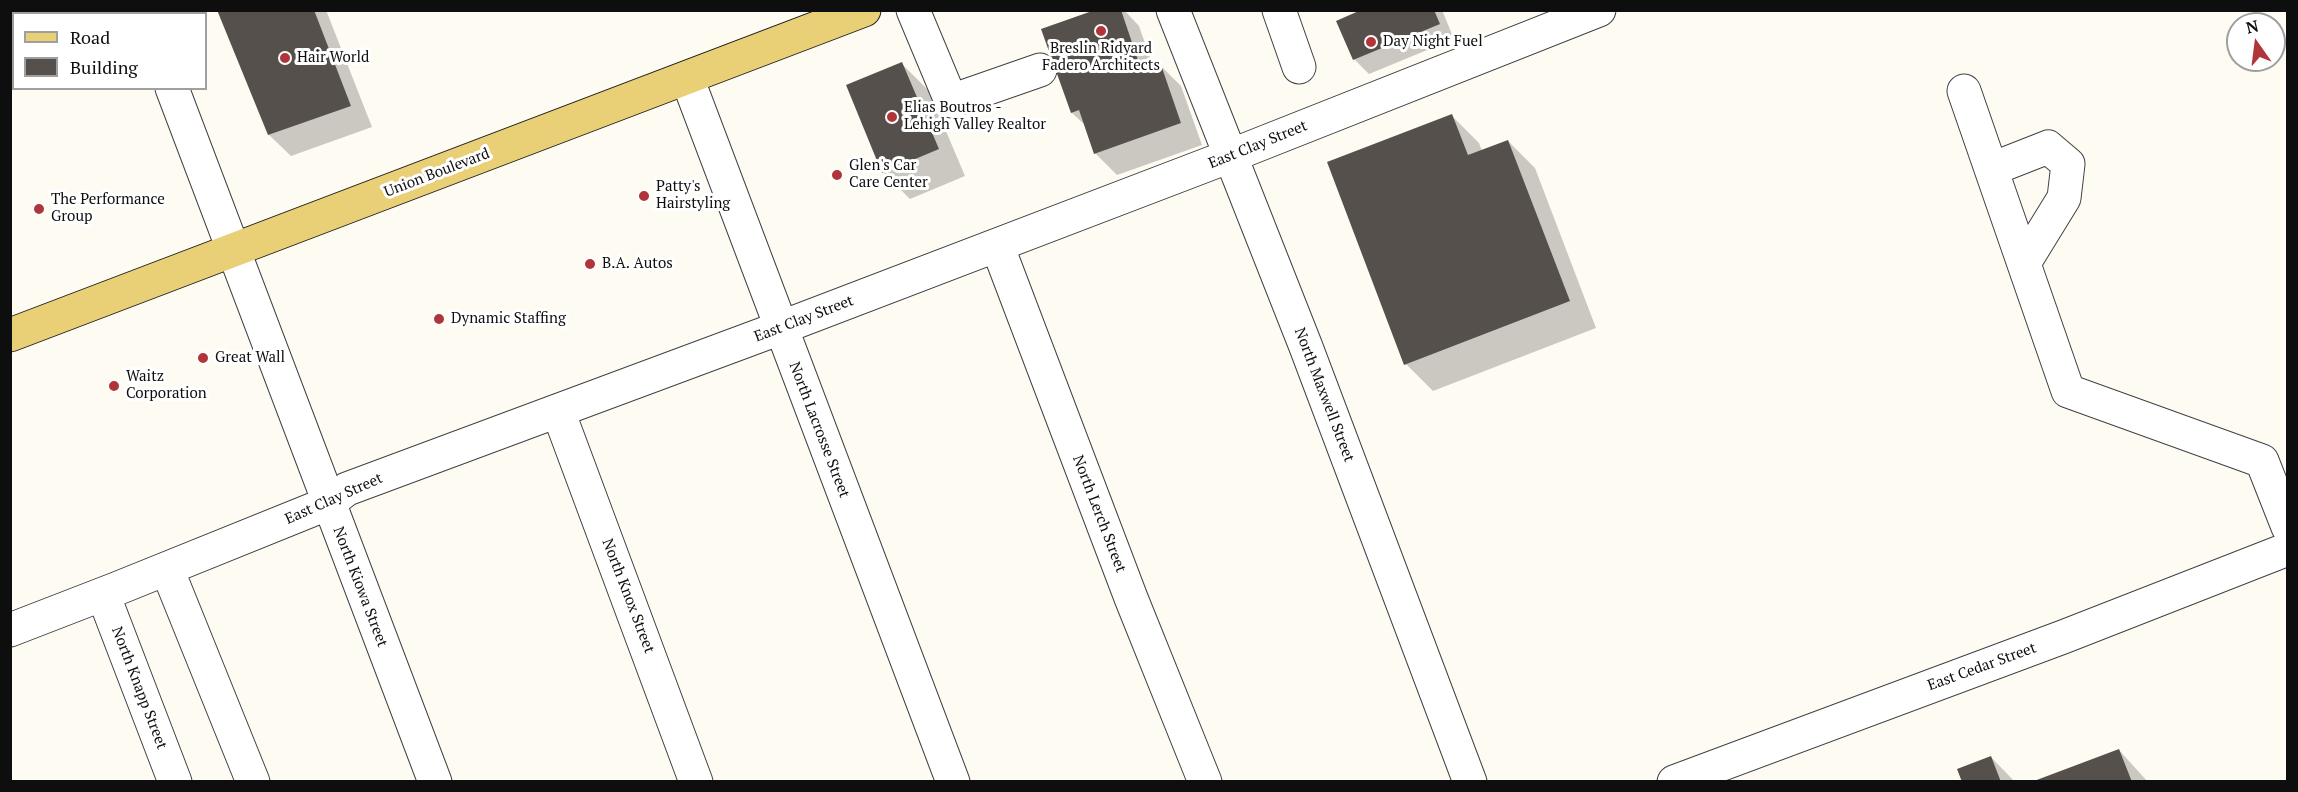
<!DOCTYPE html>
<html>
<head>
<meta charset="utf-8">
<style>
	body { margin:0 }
	#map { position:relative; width:2298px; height:792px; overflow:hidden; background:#fdfbf2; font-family:"PT Serif",serif }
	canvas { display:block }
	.frame { position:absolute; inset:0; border:12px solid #0e0e0e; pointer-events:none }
	.legend { position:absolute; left:12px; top:12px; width:195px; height:78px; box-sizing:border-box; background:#fff; border:2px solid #9f9f9f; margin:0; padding:8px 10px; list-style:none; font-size:18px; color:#0e0e0e }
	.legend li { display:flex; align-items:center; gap:12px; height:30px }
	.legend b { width:30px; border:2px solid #9f9f9f }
	.north { position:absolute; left:2226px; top:12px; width:60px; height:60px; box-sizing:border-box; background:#fff; border:2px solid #9f9f9f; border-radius:50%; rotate:346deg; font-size:16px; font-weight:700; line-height:24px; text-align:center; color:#0e0e0e }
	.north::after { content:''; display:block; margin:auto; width:21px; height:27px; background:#af353a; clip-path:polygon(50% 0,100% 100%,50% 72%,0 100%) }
</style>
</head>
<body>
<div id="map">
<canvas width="2298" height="792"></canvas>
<div class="frame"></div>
<ul class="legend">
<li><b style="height:8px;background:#e9cf76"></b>Road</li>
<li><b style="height:16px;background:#56504c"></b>Building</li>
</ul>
<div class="north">N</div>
</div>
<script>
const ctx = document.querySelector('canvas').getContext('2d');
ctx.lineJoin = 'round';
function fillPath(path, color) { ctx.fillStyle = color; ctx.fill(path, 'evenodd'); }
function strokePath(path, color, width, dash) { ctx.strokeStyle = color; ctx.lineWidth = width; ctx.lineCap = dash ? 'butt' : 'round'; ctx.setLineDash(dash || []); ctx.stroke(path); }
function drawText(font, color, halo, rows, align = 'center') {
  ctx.font = font + ' "PT Serif",serif'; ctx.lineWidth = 6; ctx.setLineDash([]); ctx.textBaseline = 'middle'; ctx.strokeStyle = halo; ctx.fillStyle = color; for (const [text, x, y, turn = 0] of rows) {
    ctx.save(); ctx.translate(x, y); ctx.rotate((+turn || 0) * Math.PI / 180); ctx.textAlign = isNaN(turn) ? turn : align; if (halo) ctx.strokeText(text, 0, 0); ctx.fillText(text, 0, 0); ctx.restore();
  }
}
fillPath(new Path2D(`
	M219 10H326L372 127 291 156 269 135Z
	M1100 10H1124L1139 26 1153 66 1159 64 1181 86 1202 145 1117 175 1095 153 1086 126 1072 113 1043 30Z
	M1365 10H1442L1454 39 1369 74 1354 59Z
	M902 64 929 91 965 176 910 199 883 172Z
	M1452 116 1479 143 1482 151 1508 141 1535 168 1596 328 1433 391 1406 364Z
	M2119 750 2148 782H2038Z
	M1991 757 2015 782H1963Z`), '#0003');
fillPath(new Path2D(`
	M217 10H314L351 106 268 135Z
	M1095 10H1121L1141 69 1160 62 1181 123 1094 154 1079 110 1071 113 1041 29Z
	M1361 10H1434L1440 24 1353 60 1336 21Z
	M902 62 939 149 882 173 846 85Z
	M1452 114 1468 155 1508 140 1570 301 1404 365 1327 162Z
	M2119 749 2132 782H2034V781Z
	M1991 756 2001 782H1962L1957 769Z`), '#56504c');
const minor = new Path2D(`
	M913 10 951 101 1040 70
	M1173 10 1306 347 1470 782
	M1279 10 1299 67
	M144 13 149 10
	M90 14 98 10
	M10 45 14 44
	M687 78 953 782
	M172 88 435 782
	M1964 91 2068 391 2262 461 2288 527
	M1992 169 2048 147 2068 164 2064 198 2024 263
	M997 245 1131 598 1205 782
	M558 411 696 782
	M167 569 253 782
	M103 594 175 782
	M10 630 116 589 329 503 347 489 780 328 1230 156 1599 10
	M1674 782 2063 637 2288 549`);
const major = new Path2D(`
	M10 335 864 10`);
strokePath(minor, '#414141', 35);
strokePath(major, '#1f1f1f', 35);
strokePath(minor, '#fff', 33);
strokePath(major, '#e9cf76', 33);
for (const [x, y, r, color] of [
	[1101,31,6,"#af353a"],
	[1371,42,6,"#af353a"],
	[285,58,6,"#af353a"],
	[892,117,6,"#af353a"],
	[837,175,6,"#af353a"],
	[644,196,6,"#af353a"],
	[39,209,6,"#af353a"],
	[590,264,6,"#af353a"],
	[439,319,6,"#af353a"],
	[203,358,6,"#af353a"],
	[114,386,6,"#af353a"]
]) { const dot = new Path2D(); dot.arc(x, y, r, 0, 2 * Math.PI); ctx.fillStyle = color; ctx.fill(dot); strokePath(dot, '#fff', 2); }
drawText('15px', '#0e0e0e', '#fff', [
	["Day Night Fuel",1383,42],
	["Breslin Ridyard",1101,49,"center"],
	["Fadero Architects",1101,66,"center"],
	["Hair World",297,58],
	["Elias Boutros -",904,108],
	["Lehigh Valley Realtor",904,125],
	["Glen's Car",849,166],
	["Care Center",849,183],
	["Patty's",656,187],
	["Hairstyling",656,204],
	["The Performance",51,200],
	["Group",51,217],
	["B.A. Autos",602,264],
	["Dynamic Staffing",451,319],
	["Great Wall",215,358],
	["Waitz",126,377],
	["Corporation",126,394]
], 'left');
drawText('15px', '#0e0e0e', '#fff', [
	["East Clay Street",1258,145,-22],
	["Union Boulevard",437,173,-21],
	["East Clay Street",804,319,-21],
	["North Maxwell Street",1324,395,69],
	["North Lacrosse Street",819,430,69],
	["East Clay Street",334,499,-24],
	["North Lerch Street",1099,514,69],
	["North Kiowa Street",360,587,69],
	["North Knox Street",628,596,69],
	["East Cedar Street",1982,667,-20],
	["North Knapp Street",139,688,69]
]);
</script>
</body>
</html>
